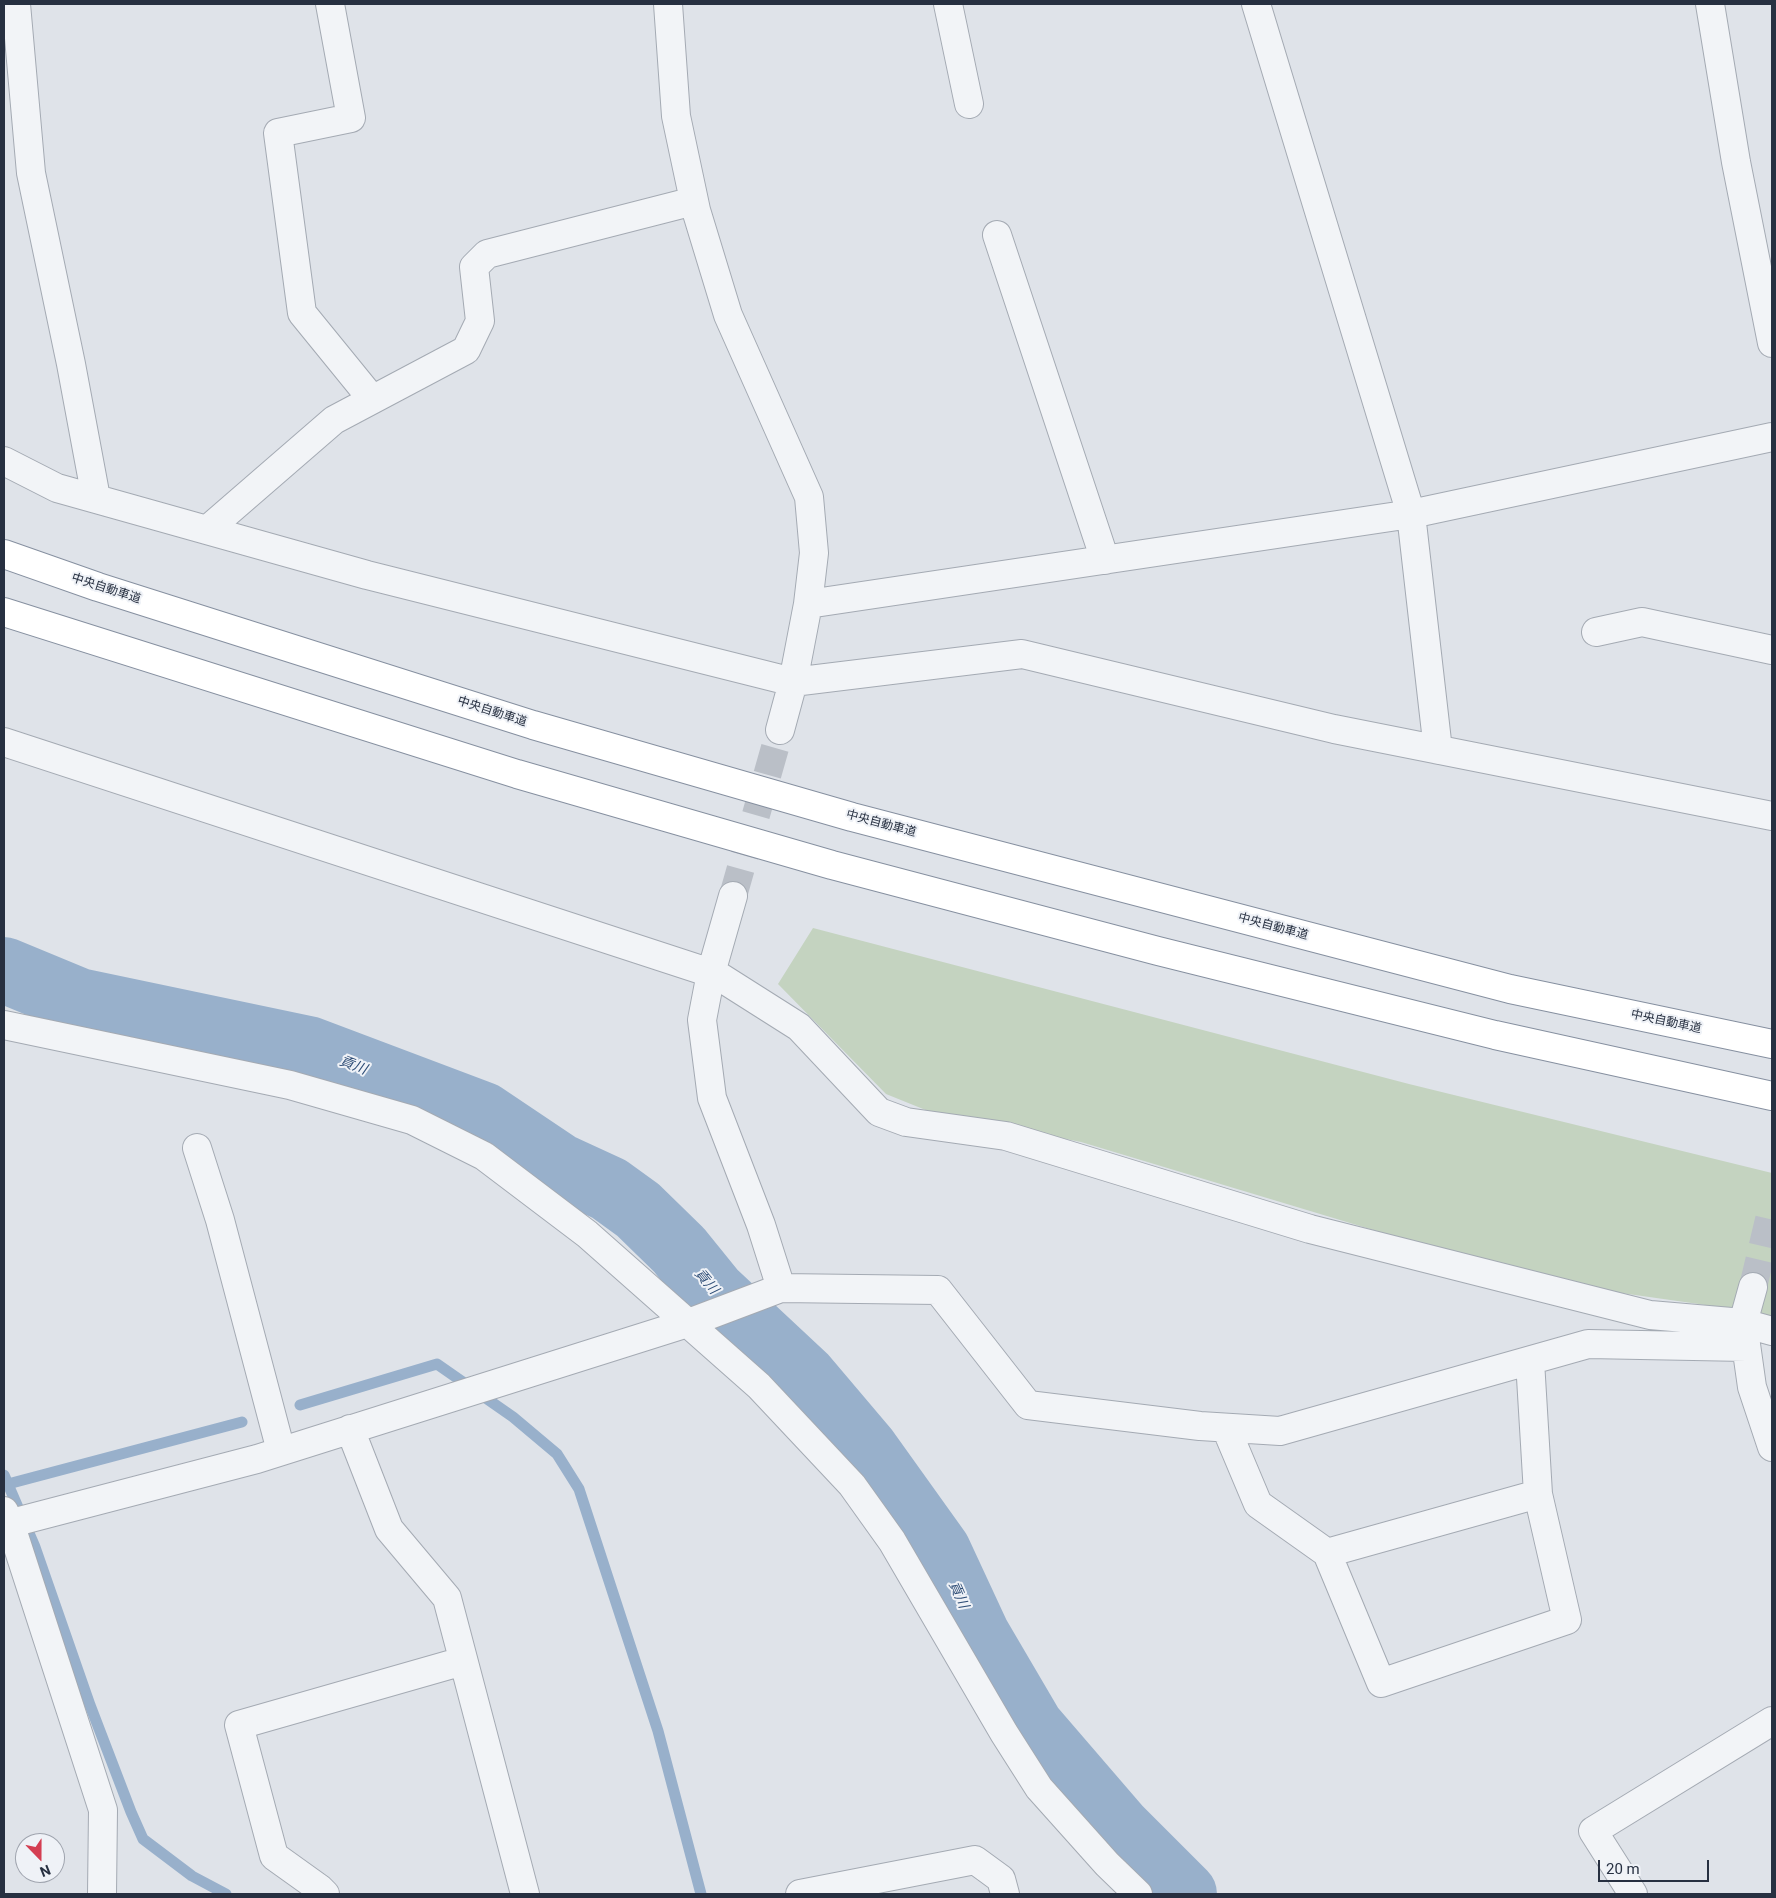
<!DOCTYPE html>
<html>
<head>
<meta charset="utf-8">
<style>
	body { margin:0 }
	#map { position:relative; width:1776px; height:1898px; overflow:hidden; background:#dfe3e9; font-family:Roboto,sans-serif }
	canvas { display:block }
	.frame { position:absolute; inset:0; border:5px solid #273041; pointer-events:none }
	.north { position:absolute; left:15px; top:1833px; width:50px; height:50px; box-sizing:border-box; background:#eff2f7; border:1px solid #9fa4ae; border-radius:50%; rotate:158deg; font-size:14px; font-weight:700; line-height:20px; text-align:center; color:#273041 }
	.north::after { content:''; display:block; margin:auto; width:18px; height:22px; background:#d43e52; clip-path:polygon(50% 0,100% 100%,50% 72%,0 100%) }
	.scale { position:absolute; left:1598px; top:1860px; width:111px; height:22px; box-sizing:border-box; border:2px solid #273041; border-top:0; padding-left:6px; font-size:15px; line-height:18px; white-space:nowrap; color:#273041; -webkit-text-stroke:4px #eff2f7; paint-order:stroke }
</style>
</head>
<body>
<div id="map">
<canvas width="1776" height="1898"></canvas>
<div class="frame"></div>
<div class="north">N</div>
<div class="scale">20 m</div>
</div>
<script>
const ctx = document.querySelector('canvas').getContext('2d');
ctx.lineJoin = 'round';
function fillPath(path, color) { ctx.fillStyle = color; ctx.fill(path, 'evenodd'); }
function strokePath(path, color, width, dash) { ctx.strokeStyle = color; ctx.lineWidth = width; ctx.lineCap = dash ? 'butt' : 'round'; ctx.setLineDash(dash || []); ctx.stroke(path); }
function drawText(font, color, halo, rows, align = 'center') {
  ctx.font = font + ' Roboto,"Noto Sans JP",sans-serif'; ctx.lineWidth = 4; ctx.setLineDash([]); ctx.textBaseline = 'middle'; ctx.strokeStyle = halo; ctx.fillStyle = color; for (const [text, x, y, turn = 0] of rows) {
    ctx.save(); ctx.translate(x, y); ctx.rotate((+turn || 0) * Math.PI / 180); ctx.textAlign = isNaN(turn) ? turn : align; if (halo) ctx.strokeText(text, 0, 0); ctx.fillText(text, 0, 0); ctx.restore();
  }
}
fillPath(new Path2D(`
	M813 928 1409 1084 1772 1173V1318L1748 1311 1621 1293 1443 1251 1081 1142 933 1113 886 1094 778 984Z`), '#c4d3c0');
strokePath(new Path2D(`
	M300 1405 437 1364 513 1417 557 1454 579 1489 658 1731 701 1894
	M4 1475 35 1547 90 1705 131 1812 143 1839 192 1876 226 1894
	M8 1484 242 1422`), '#98b0cb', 11);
strokePath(new Path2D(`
	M4 970 79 1001 308 1049 483 1115 559 1166 609 1189 638 1210 679 1250 713 1292 804 1377 865 1449 938 1551 977 1635 1031 1727 1118 1828 1184 1894`), '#98b0cb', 66);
strokePath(new Path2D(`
	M733 896 780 730
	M1753 1287 1772 1207`), '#babfc7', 28, [28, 14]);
const minor = new Path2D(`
	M16 4 31 173 71 364 96 498
	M330 4 351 118 278 133 302 313 372 399
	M668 4 676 116 696 210 728 315 809 497 814 553 808 604 793 682 780 730
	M948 4 969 104
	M1256 4 1411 514 1438 750
	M1710 4 1736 162 1772 343
	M997 235 1105 560
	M4 461 57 488 367 575 793 682 1022 654 1334 729 1772 816
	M207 530 334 420 466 350 480 321 474 267 487 254 694 201
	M808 604 1411 514 1772 437
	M1596 632 1642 622 1772 650
	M4 742 717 975 799 1027 879 1112 906 1122 1006 1136 1310 1229 1650 1315 1743 1323 1772 1331
	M733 896 711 973 702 1020 712 1098 761 1225 781 1288
	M4 1025 290 1085 412 1120 484 1156 587 1234 759 1386 852 1485 892 1541 1004 1733 1039 1788 1107 1864 1138 1894
	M197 1148 220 1220 281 1451
	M1753 1287 1743 1323 1752 1387 1772 1447
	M1226 1428 1258 1504 1327 1553 1381 1683 1567 1620 1538 1494 1530 1361
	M350 1429 389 1529 447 1598 525 1894
	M4 1511 10 1523 103 1810 102 1894
	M4 1525 257 1459 691 1322 781 1288 938 1290 1028 1405 1200 1426 1280 1431 1588 1344 1746 1347
	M1327 1553 1538 1494
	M325 1894 320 1889 274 1856 239 1725 463 1661
	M800 1894 975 1860 1001 1879 1005 1894
	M1633 1894 1593 1831 1772 1721`);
const highway = new Path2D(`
	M4 554 98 587 533 725 852 817 1510 989 1772 1044
	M4 612 517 774 832 865 1158 951 1495 1035 1772 1096`);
strokePath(minor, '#a4aab3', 30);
strokePath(highway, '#8690a0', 30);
strokePath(minor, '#f2f4f7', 28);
strokePath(highway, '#fff', 28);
drawText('12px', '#273041', '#eff2f7', [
	["中央自動車道",106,589,18],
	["中央自動車道",492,712,18],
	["中央自動車道",881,824,15],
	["中央自動車道",1273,927,15],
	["中央自動車道",1666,1022,12]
]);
drawText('italic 14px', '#2f4e77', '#eff2f7', [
	["貢川",353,1066,21],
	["貢川",706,1282,50],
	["貢川",958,1595,66]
]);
</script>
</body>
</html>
